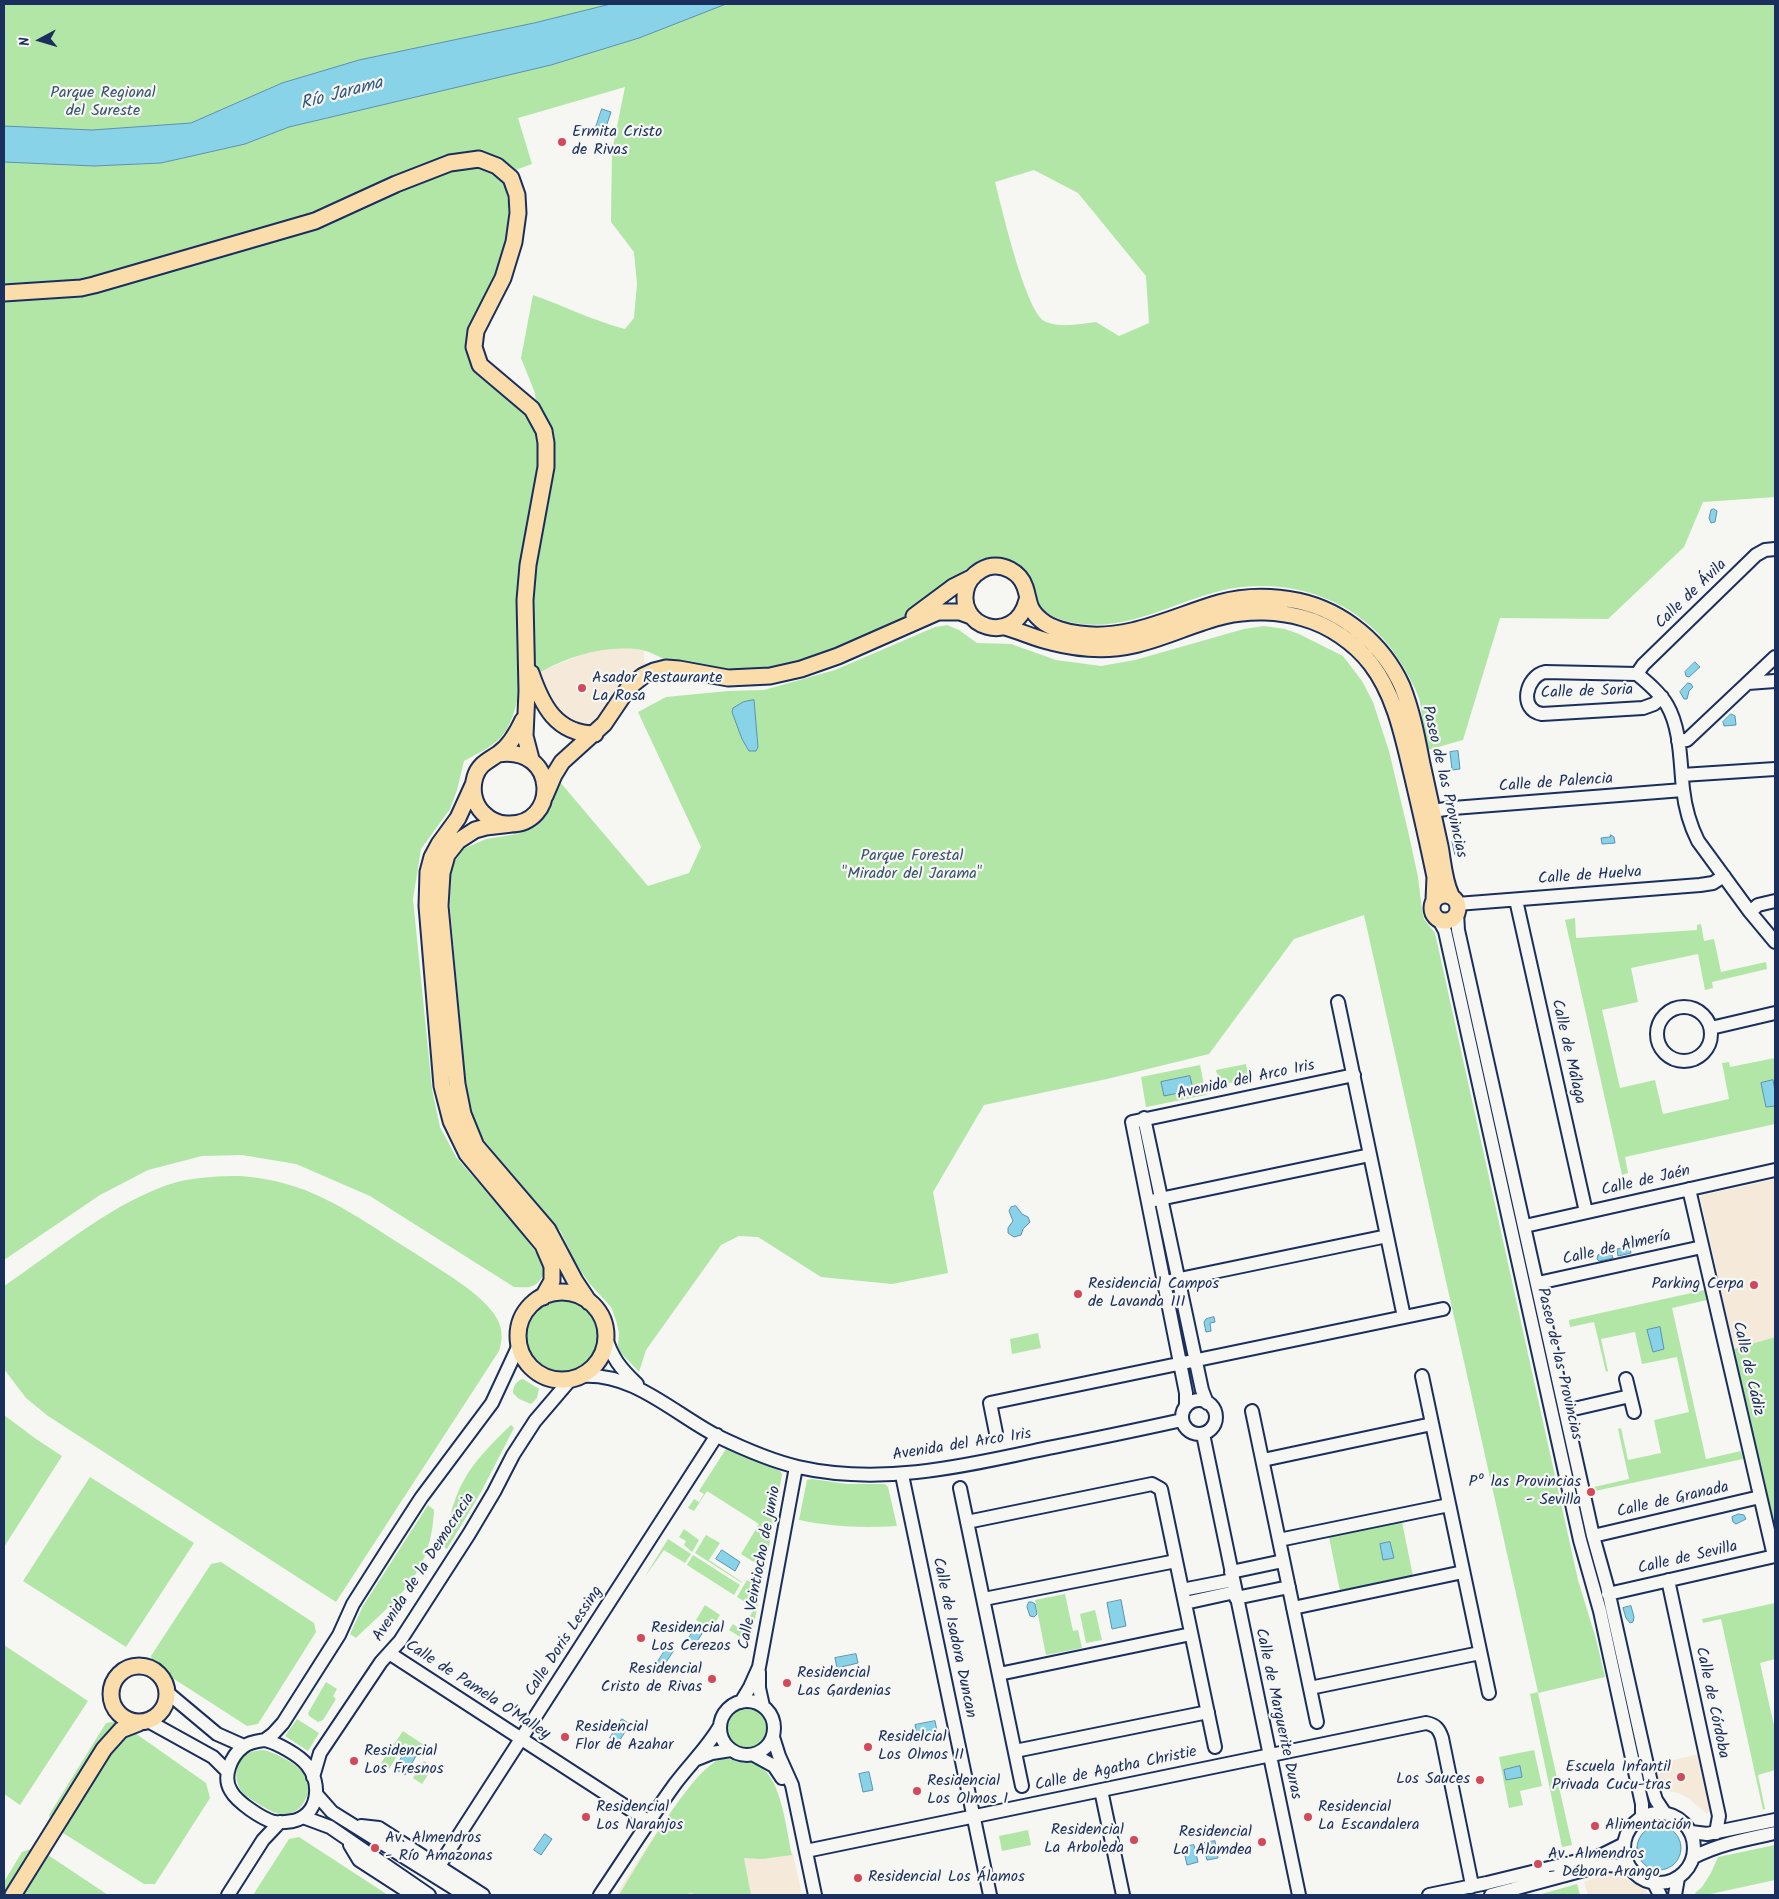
<!DOCTYPE html>
<html>
<head>
<meta charset="utf-8">
<style>
	body { margin:0 }
	#map { position:relative; width:1779px; height:1899px; overflow:hidden; background:#f6f6f2; font-family:Kalam,sans-serif }
	canvas { display:block }
	.frame { position:absolute; inset:0; border:5px solid #1b2f5e; pointer-events:none }
	.north { position:absolute; left:15px; top:15px; width:50px; height:50px; -webkit-text-stroke:4px #f6f6f2; paint-order:stroke; rotate:264deg; font-size:14px; font-weight:700; line-height:20px; text-align:center; color:#1b2f5e }
	.north::after { content:''; display:block; margin:auto; width:18px; height:22px; background:#1b2f5e; clip-path:polygon(50% 0,100% 100%,50% 72%,0 100%) }
</style>
</head>
<body>
<div id="map">
<canvas width="1779" height="1899"></canvas>
<div class="frame"></div>
<div class="north">N</div>
</div>
<script>
const ctx = document.querySelector('canvas').getContext('2d');
ctx.lineJoin = 'round';
function fillPath(path, color) { ctx.fillStyle = color; ctx.fill(path, 'evenodd'); }
function strokePath(path, color, width, dash) { ctx.strokeStyle = color; ctx.lineWidth = width; ctx.lineCap = dash ? 'butt' : 'round'; ctx.setLineDash(dash || []); ctx.stroke(path); }
function drawText(font, color, halo, rows, align = 'center') {
  ctx.font = font + ' Kalam,sans-serif'; ctx.lineWidth = 4.5; ctx.setLineDash([]); ctx.textBaseline = 'middle'; ctx.strokeStyle = halo; ctx.fillStyle = color; for (const [text, x, y, turn = 0] of rows) {
    ctx.save(); ctx.translate(x, y); ctx.rotate((+turn || 0) * Math.PI / 180); ctx.textAlign = isNaN(turn) ? turn : align; if (halo) ctx.strokeText(text, 0, 0); ctx.fillText(text, 0, 0); ctx.restore();
  }
}
fillPath(new Path2D(`
	M613 647 644 650V661L648 666 630 676 619 689 593 728 568 723 556 712 536 673 589 652Z
	M1775 1179V1337L1734 1349 1700 1197 1703 1195Z
	M1699 1754 1711 1810 1707 1814 1688 1798 1679 1793 1661 1790 1656 1764Z
	M659 1828 679 1840 762 1858 793 1854 802 1895H616Z
	M1619 1873 1631 1882 1646 1889 1648 1895H1588L1584 1882 1600 1876Z`), '#f5e9da');
fillPath(new Path2D(`
	M4 4H1775V497L1703 502 1684 547 1608 619 1500 618 1463 740 1424 751C1422 735 1423 718 1420 702 1417 690 1410 679 1404 668 1369 605 1299 576 1228 589 1180 599 1133 630 1082 624 1070 623 1055 619 1046 612 1028 597 1036 571 1010 561 1001 557 992 557 983 559 970 563 944 588 931 597 918 607 905 617 891 625 865 639 838 649 810 658 800 662 790 666 779 668 744 674 707 672 672 662 662 659 652 652 642 650 601 643 553 661 520 685 518 700 512 726 501 737 491 748 476 754 464 761L457 790 450 809 421 849 413 899 432 1089 440 1127 456 1157 519 1230 537 1254 545 1271C538 1288 531 1288 514 1287L370 1196 296 1164 242 1155 202 1156 148 1170 100 1195 4 1260ZM625 87 612 151 611 222 634 252 637 284 634 318 625 329C594 321 564 306 533 295L521 358 535 393 536 405 526 415C519 408 511 401 504 394 492 384 478 376 471 362 460 341 489 292 497 272 507 245 514 212 504 185L518 169 532 164 518 118ZM1034 170 1078 193 1146 276 1149 323 1119 336 1096 322C1080 324 1062 328 1046 322 1026 315 1001 205 995 182Z
	M947 625 959 630 977 643 1011 644 1056 660 1101 666 1135 660 1244 629 1264 626 1285 629 1299 634 1343 656 1362 681 1373 702 1389 751 1408 831 1418 877 1422 910 1424 919 1435 933 1578 1580 1596 1639 1605 1677 1538 1693 1572 1845 1562 1847 1530 1694 1538 1692 1364 915 1294 939 1209 1054 1107 1079 984 1105 933 1192 948 1273 892 1284 821 1277 758 1237 739 1236 721 1245 646 1350 639 1372 621 1353 618 1347 619 1333 616 1320 611 1307 589 1283 575 1262 561 1232 483 1139 471 1112 466 1088 450 907 451 867 463 849 486 839 517 834 536 827 547 814 560 782 648 886 689 873 701 847 638 712 666 697 728 691 764 690 835 670 935 627Z
	M1575 918 1576 938 1697 930V925L1701 924 1704 941 1714 939 1721 972 1766 962 1767 969 1712 982 1713 988 1705 990 1698 954 1631 968 1638 1002 1602 1010 1620 1088 1655 1080 1663 1114 1729 1099 1722 1063 1729 1062 1730 1067 1775 1058V1124L1625 1157 1628 1173 1622 1175 1565 920Z
	M1246 1064 1249 1079 1220 1085 1216 1070Z
	M1200 1065 1206 1095 1146 1107 1141 1077Z
	M241 1176C306 1181 344 1208 397 1242 422 1258 447 1273 470 1290 490 1307 509 1323 499 1351L336 1602 48 1416 26 1398 4 1369V1286C56 1251 117 1199 177 1182 198 1177 219 1176 241 1176Z
	M1705 1290 1707 1300 1672 1308 1706 1459 1741 1451 1743 1459 1595 1491 1594 1487 1629 1479 1618 1429 1621 1428 1628 1460 1661 1453 1654 1420 1689 1412 1677 1357 1642 1364 1635 1332 1601 1339 1608 1371 1606 1372 1594 1322 1570 1327 1569 1320Z
	M525 1336a37 37 0 1 1 74 0a37 37 0 1 1-74 0Z
	M1038 1333 1041 1348 1012 1354 1010 1339Z
	M1775 1337V1535L1734 1349Z
	M523 1379 539 1389 537 1398 531 1404 519 1399 513 1393C513 1386 517 1380 523 1379Z
	M4 1415 36 1439 62 1456 4 1547Z
	M511 1425 514 1428 481 1492 447 1549 444 1547C454 1486 467 1467 511 1425Z
	M726 1449 780 1471 782 1474 765 1569 741 1554 759 1524 707 1491 694 1511 688 1508 694 1499 699 1502 704 1494 699 1491Z
	M90 1477 194 1543 126 1647 23 1581Z
	M812 1479 847 1484H885L888 1487 897 1526C862 1528 833 1527 799 1520L807 1480Z
	M428 1505 434 1510C431 1574 399 1597 356 1638L350 1634 363 1606Z
	M1402 1522 1413 1576 1340 1591 1329 1537Z
	M684 1529 699 1540 692 1552 684 1545 686 1541 679 1537Z
	M706 1535 720 1543 709 1560 742 1582V1583L695 1553Z
	M668 1539 691 1554 685 1563 664 1550 644 1578Z
	M693 1555 740 1585 734 1595 687 1565Z
	M221 1562 314 1623 316 1632 258 1724 247 1726 154 1666 151 1656 211 1564Z
	M747 1580 761 1589 750 1643 729 1630 733 1624 744 1632 750 1622 748 1619 755 1608 737 1597Z
	M1065 1594 1073 1631 1078 1630 1082 1648 1046 1655 1035 1600Z
	M1775 1603V1659L1760 1663 1775 1730V1770L1758 1775 1765 1809 1763 1810 1721 1619 1703 1623 1702 1619Z
	M705 1605 720 1615 711 1629 696 1620Z
	M1095 1610 1102 1640 1086 1643 1080 1614Z
	M4 1645 88 1701 20 1805 4 1794Z
	M326 1682 337 1689 333 1696 336 1699 323 1720 318 1722 309 1716 308 1713Z
	M726 1729a21 21 0 1 1 42 0a21 21 0 1 1-42 0Z
	M297 1719 319 1733 308 1751 285 1736Z
	M118 1721 206 1783 210 1798 155 1884H144L52 1826 49 1815 106 1723Z
	M403 1731 427 1747 422 1754 405 1743 389 1769 381 1763Z
	M262 1750C274 1751 303 1767 307 1778 310 1784 309 1795 305 1800 302 1806 298 1811 291 1813 287 1814 280 1815 276 1813 269 1811 248 1798 243 1793 234 1784 234 1763 244 1755 249 1751 257 1751 262 1750Z
	M1534 1750 1542 1786 1520 1791 1523 1805 1509 1808 1499 1757Z
	M724 1758C731 1759 737 1762 743 1763 749 1763 753 1762 758 1765 782 1778 786 1830 792 1855L762 1859 744 1858 751 1895H700L689 1893 688 1895H619C637 1867 694 1763 724 1758Z
	M424 1761 433 1767 422 1784 413 1778Z
	M1028 1830 1031 1845 1002 1851 999 1836Z
	M299 1837 388 1895H253L289 1839Z
	M1775 1845V1880L1706 1895H1696L1695 1893 1702 1887 1711 1873 1718 1857Z
	M36 1847 108 1895H4V1882L22 1852Z
	M1577 1884 1580 1895H1538Z`), '#b2e6a7');
const water = new Path2D(`
	M611 4H726L639 38 551 65 289 127 245 144 161 163 94 166 4 162V126L92 130 191 123 282 83 359 60 534 23Z
	M602 109 611 112 605 130 596 127Z
	M1714 509 1717 511 1715 522 1711 523 1709 518 1711 510Z
	M1695 662 1700 667 1689 677 1686 676 1685 672Z
	M1688 683 1691 684 1693 687 1689 691 1687 699H1684L1680 692Z
	M754 700 758 747 756 751H749L742 739 732 712 733 708 743 702Z
	M1731 714 1735 716 1736 725 1724 726 1723 722Z
	M1458 751 1460 769 1452 770 1450 752Z
	M1611 835 1614 837 1615 843 1602 844 1601 838 1610 837Z
	M1456 839 1459 841 1462 853 1455 855 1452 842Z
	M1190 1076 1193 1090 1164 1096 1161 1082Z
	M1773 1080 1775 1091V1106L1766 1107 1761 1083Z
	M1016 1206 1022 1214 1028 1217 1030 1222 1023 1229 1021 1235 1014 1237 1008 1233V1228L1013 1221 1009 1211 1011 1207Z
	M1626 1245H1629L1631 1253 1618 1256 1617 1249 1625 1247Z
	M1611 1252 1613 1258 1599 1261 1597 1259 1598 1255Z
	M1214 1317 1215 1322 1210 1323 1211 1331 1206 1332 1204 1322 1206 1319Z
	M1660 1327 1664 1349 1653 1352 1647 1330Z
	M1739 1514 1744 1515 1746 1519 1736 1524 1733 1522 1732 1517Z
	M1390 1542 1394 1558 1383 1560 1380 1544Z
	M722 1550 740 1562 735 1571 716 1559Z
	M1121 1600 1126 1626 1112 1629 1107 1603Z
	M1029 1602H1032L1035 1604 1037 1614 1034 1617 1030 1616 1027 1607Z
	M1631 1606 1634 1617 1633 1622 1630 1623 1626 1618 1623 1608Z
	M698 1624 705 1629 694 1646 687 1641Z
	M668 1646 674 1650 663 1667 657 1663Z
	M856 1654 858 1663 837 1668 835 1658Z
	M622 1719 630 1724 618 1743 610 1738Z
	M935 1721 937 1731 917 1735 915 1725Z
	M406 1750 416 1756 405 1775 395 1769Z
	M1520 1766 1522 1777 1506 1780 1504 1770Z
	M869 1772 873 1790 863 1792 859 1774Z
	M1637 1848a22 22 0 1 1 44 0a22 22 0 1 1-44 0Z
	M545 1834 552 1839 541 1855 534 1850Z
	M1215 1841 1218 1858 1207 1860 1203 1843Z
	M1194 1845 1198 1862 1187 1865 1183 1847Z`);
fillPath(water, '#89d3e9');
strokePath(water, '#5d91b1', 1);
const minor = new Path2D(`
	M1637 674C1648 683 1660 693 1667 705 1681 729 1680 762 1683 789 1685 807 1690 825 1698 841L1750 912 1775 942
	M1637 674 1545 672C1526 676 1518 710 1542 714L1643 708 1654 704 1662 697
	M1637 674 1643 665 1756 555 1765 550 1775 549
	M1748 683 1775 681
	M1678 741 1687 740 1775 657
	M1682 775 1775 769
	M1432 811 1453 808 1683 790
	M1516 900 1586 1212
	M1457 904 1700 885 1713 883 1724 876
	M1750 912 1758 905 1775 901
	M1457 913 1458 930 1593 1536 1607 1586 1652 1787 1656 1800 1664 1812
	M1439 920 1445 931 1580 1540 1600 1611 1642 1804V1816
	M1338 1002 1404 1317
	M1657 1034a27 27 0 1 1 54 0a27 27 0 1 1-54 0Z
	M1711 1028 1775 1013
	M1144 1118 1202 1390 1207 1403
	M1689 1189 1774 1556
	M1155 1200 1370 1155
	M1525 1226 1775 1170
	M1170 1281 1387 1236
	M1538 1283 1702 1247
	M605 1335C612 1358 620 1368 637 1384
	M581 1376C633 1372 673 1413 717 1436 742 1448 771 1461 798 1467 877 1485 956 1468 1034 1451 1083 1441 1133 1431 1182 1420
	M1422 1376 1489 1693
	M1626 1379 1634 1412
	M1182 1417a17 17 0 1 1 34 0a17 17 0 1 1-34 0Z
	M1186 1405V1393L1132 1122 1354 1075
	M1252 1411 1317 1722
	M1565 1411 1630 1396
	M996 1433 990 1403 1443 1309
	M1203 1434 1299 1895
	M1263 1460 1432 1424
	M902 1475 990 1895
	M960 1488 1022 1786
	M967 1522 1152 1484 1161 1489 1215 1747
	M1593 1536 1760 1497
	M1279 1540 1449 1505
	M1231 1572 1283 1561
	M1668 1580 1719 1816 1716 1833
	M1182 1590 1233 1580
	M1608 1594 1775 1556
	M1236 1598 1289 1587
	M984 1599 1176 1561
	M1185 1603 1235 1592
	M1293 1608 1463 1572
	M389 1653 648 1821
	M759 1672V1688L763 1706
	M999 1674 1191 1634
	M1310 1688 1480 1653
	M168 1693 217 1734 244 1746
	M720 1728a27 27 0 1 1 54 0a27 27 0 1 1-54 0Z
	M741 1702 750 1687 759 1667 796 1467
	M148 1721 213 1757 228 1772
	M773 1737 779 1756 792 1785 815 1895
	M265 1740 273 1734 283 1723 339 1635 353 1604 388 1549 421 1498 492 1403 519 1345
	M265 1740C277 1743 299 1755 307 1765 322 1784 319 1815 293 1821 287 1822 280 1823 274 1822 262 1819 237 1802 231 1791 222 1777 231 1756 243 1747 249 1742 258 1741 265 1740Z
	M1015 1751 1208 1712
	M754 1755 774 1766 782 1778
	M697 1759 712 1753 731 1750
	M313 1777 320 1753 381 1662 400 1641 469 1534 494 1492 513 1455 535 1421 570 1380
	M1101 1790 1123 1895
	M317 1795 332 1812 465 1895
	M1624 1848a35 35 0 1 1 70 0a35 35 0 1 1-70 0Z
	M303 1817 330 1827 429 1895
	M361 1826 379 1828 483 1895
	M1691 1832 1707 1834 1775 1820
	M350 1845 359 1860 413 1895
	M806 1851 1426 1723C1436 1725 1439 1729 1442 1738L1471 1880V1887
	M1694 1857C1719 1844 1747 1839 1775 1833
	M439 1866 717 1435
	M1654 1883 1660 1895
	M228 1895 263 1840 280 1822
	M600 1895C625 1858 649 1820 675 1784 690 1764 708 1747 720 1726
	M1429 1895 1487 1883 1602 1855 1624 1844
	M1491 1895 1603 1865 1628 1866
	M1675 1895 1678 1878`);
const major = new Path2D(`
	M4 293 81 288 94 285 315 221 396 184 450 163 479 159 497 166 511 178 517 195 518 213 514 242 503 278 476 331 474 347 480 365 532 409 544 431 546 443V467L528 565 525 600 527 691 525 736 531 759
	M1027 600C1015 648 953 627 967 586 970 577 979 570 988 567 1003 563 1020 572 1025 587 1030 602 1027 608 1041 620 1050 628 1068 633 1080 634 1128 641 1174 616 1219 603 1244 596 1272 596 1298 601 1344 611 1383 644 1402 686 1412 711 1417 738 1422 764 1428 791 1434 819 1440 846 1443 862 1444 881 1451 895
	M914 616 953 587 973 577
	M1005 627C1020 631 1036 639 1051 642 1078 649 1108 651 1134 645 1165 638 1194 623 1224 616 1250 610 1279 611 1303 618 1329 625 1355 643 1371 664 1395 695 1403 737 1412 774 1420 808 1428 843 1435 877L1434 900
	M531 673C542 705 556 734 595 734
	M498 754C559 745 559 827 507 824 498 824 490 820 483 813 474 804 471 790 475 777 479 764 488 761 498 754 510 746 517 733 523 720
	M473 785 458 818 439 844 432 857 428 872 427 906 442 1086 451 1121 467 1154 543 1245 552 1266V1281L543 1297
	M545 796 554 775 562 762 604 724 629 687 643 676 654 671 666 668 679 669 728 678 770 676 801 669 838 656 938 612H960L971 616
	M512 824 486 827 475 830 458 841 447 855 442 873 440 906 457 1084 463 1114 476 1146 548 1230 575 1281 589 1302
	M1432 908a13 13 0 1 1 26 0a13 13 0 1 1-26 0Z
	M518 1336a44 44 0 1 1 88 0a44 44 0 1 1-88 0Z
	M111 1694a28 28 0 1 1 56 0a28 28 0 1 1-56 0Z
	M13 1895 104 1749 121 1730 139 1723`);
strokePath(minor, '#1b2f5e', 16);
strokePath(major, '#1b2f5e', 19);
strokePath(minor, '#f6f6f2', 12);
strokePath(major, '#faddab', 15);
for (const [x, y, r, color] of [
	[562,142,5,"#d1495b"],
	[582,688,5,"#d1495b"],
	[1754,1285,5,"#d1495b"],
	[1078,1294,5,"#d1495b"],
	[1591,1492,5,"#d1495b"],
	[641,1638,5,"#d1495b"],
	[712,1679,5,"#d1495b"],
	[787,1683,5,"#d1495b"],
	[565,1737,5,"#d1495b"],
	[868,1747,5,"#d1495b"],
	[354,1761,5,"#d1495b"],
	[1681,1777,5,"#d1495b"],
	[1480,1780,5,"#d1495b"],
	[917,1791,5,"#d1495b"],
	[586,1817,5,"#d1495b"],
	[1308,1817,5,"#d1495b"],
	[1595,1826,5,"#d1495b"],
	[1134,1840,5,"#d1495b"],
	[1262,1842,5,"#d1495b"],
	[375,1848,5,"#d1495b"],
	[1538,1864,5,"#d1495b"],
	[858,1878,5,"#d1495b"]
]) { const dot = new Path2D(); dot.arc(x, y, r, 0, 2 * Math.PI); ctx.fillStyle = color; ctx.fill(dot); strokePath(dot, '#f6f6f2', 2); }
drawText('16px', '#39546d', '#f6f6f2', [
	["Parque Regional",103,94],
	["del Sureste",103,112],
	["Parque Forestal",912,857],
	["\"Mirador del Jarama\"",912,875]
]);
drawText('16px', '#1b2f5e', '#f6f6f2', [
	["Ermita Cristo",572,133],
	["de Rivas",572,151],
	["Asador Restaurante",592,679],
	["La Rosa",592,697],
	["Residencial Campos",1088,1285],
	["de Lavanda III",1088,1303],
	["Parking Cerpa",1744,1285,"right"],
	["Pº las Provincias",1581,1483,"right"],
	["- Sevilla",1581,1501,"right"],
	["Residencial",651,1629],
	["Los Cerezos",651,1647],
	["Residencial",702,1670,"right"],
	["Cristo de Rivas",702,1688,"right"],
	["Residencial",797,1674],
	["Las Gardenias",797,1692],
	["Residencial",575,1728],
	["Flor de Azahar",575,1746],
	["Residelcial",878,1738],
	["Los Olmos II",878,1756],
	["Residencial",364,1752],
	["Los Fresnos",364,1770],
	["Escuela Infantil",1671,1768,"right"],
	["Privada Cucu-tras",1671,1786,"right"],
	["Los Sauces",1470,1780,"right"],
	["Residencial",927,1782],
	["Los Olmos I",927,1800],
	["Residencial",596,1808],
	["Los Naranjos",596,1826],
	["Residencial",1318,1808],
	["La Escandalera",1318,1826],
	["Alimentación",1605,1826],
	["Residencial",1124,1831,"right"],
	["La Arboleda",1124,1849,"right"],
	["Residencial",1252,1833,"right"],
	["La Alamdea",1252,1851,"right"],
	["Av. Almendros",385,1839],
	["- Río Amazonas",385,1857],
	["Av. Almendros",1548,1855],
	["- Débora Arango",1548,1873],
	["Residencial Los Álamos",868,1878]
], 'left');
drawText('16px', '#1b2f5e', '#f6f6f2', [
	["Calle de Ávila",1692,595,-44],
	["Calle de Soria",1587,693,-2],
	["Paseo de las Provincias",1443,782,77],
	["Calle de Palencia",1556,784,-4],
	["Calle de Huelva",1590,877,-4],
	["Calle de Málaga",1567,1052,77],
	["Avenida del Arco Iris",1246,1081,-12],
	["Calle de Jaén",1646,1182,-13],
	["Calle de Almería",1617,1249,-13],
	["Paseo de las Provincias",1558,1364,77],
	["Calle de Cádiz",1747,1369,77],
	["Avenida del Arco Iris",962,1446,-9],
	["Calle de Granada",1673,1501,-13],
	["Calle de Sevilla",1688,1559,-13],
	["Avenida de la Democracia",425,1568,-57],
	["Calle Veintiocho de junio",761,1568,-79],
	["Calle de Isadora Duncan",953,1638,78],
	["Calle Doris Lessing",565,1642,-57],
	["Calle de Pamela O'Malley",477,1691,33],
	["Calle de Córdoba",1711,1703,78],
	["Calle de Marguerite Duras",1277,1714,78],
	["Calle de Agatha Christie",1116,1770,-12]
]);
drawText('italic 18px', '#365881', '#f6f6f2', [
	["Río Jarama",342,95,-15]
]);
</script>
</body>
</html>
